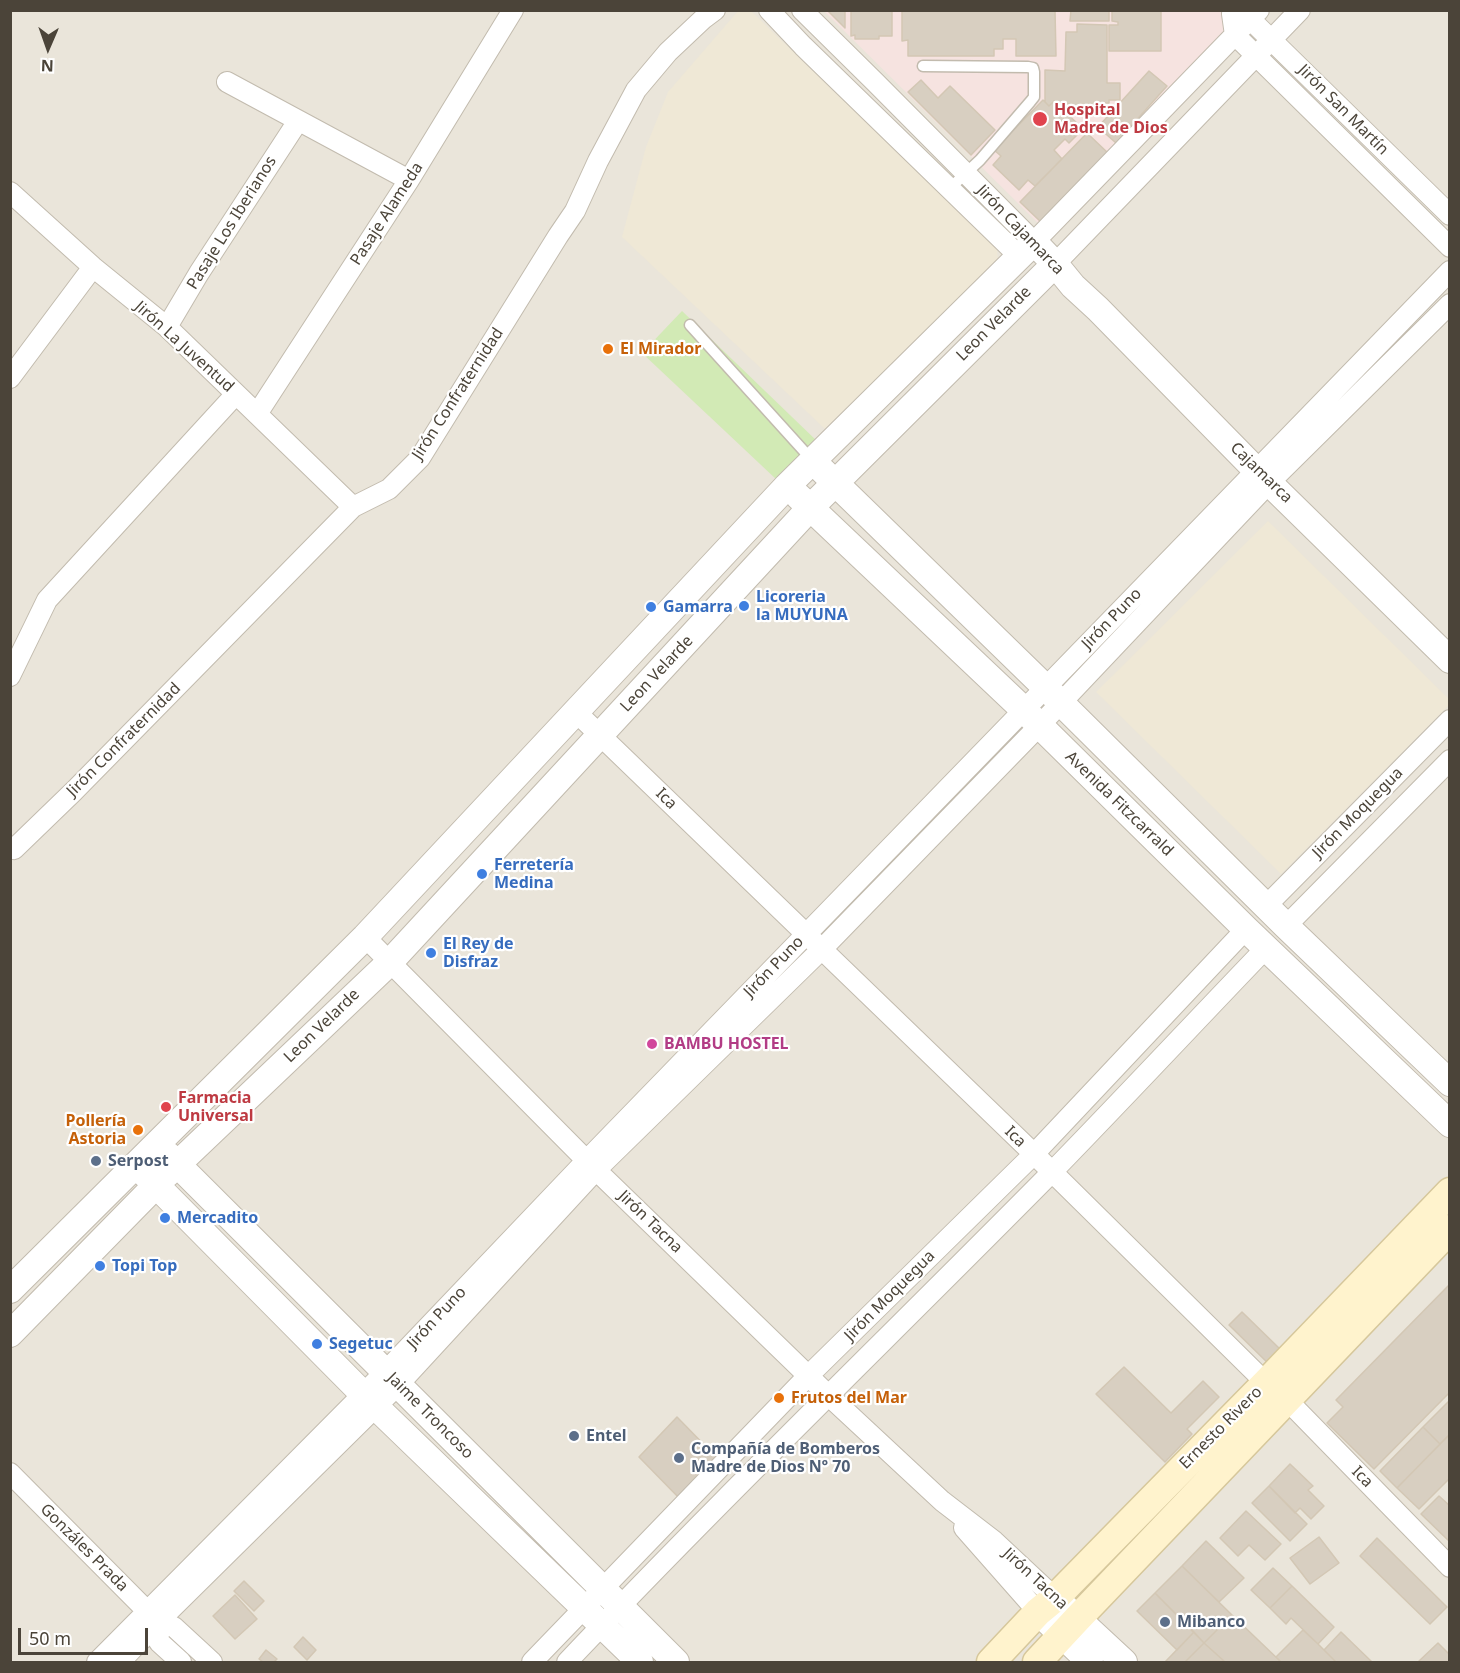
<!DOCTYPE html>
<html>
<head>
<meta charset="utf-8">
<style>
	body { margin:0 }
	#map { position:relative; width:1460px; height:1673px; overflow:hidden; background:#f6f3ec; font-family:"Noto Sans",sans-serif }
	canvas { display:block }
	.frame { position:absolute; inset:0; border:12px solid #4b4439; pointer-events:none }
	.north { position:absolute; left:18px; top:18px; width:60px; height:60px; -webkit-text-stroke:4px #fff; paint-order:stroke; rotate:182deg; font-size:16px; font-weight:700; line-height:24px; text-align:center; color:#4b4439 }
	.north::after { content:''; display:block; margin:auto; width:21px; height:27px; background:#4b4439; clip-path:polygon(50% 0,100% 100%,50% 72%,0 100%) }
	.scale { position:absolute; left:18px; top:1628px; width:130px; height:27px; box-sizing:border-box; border:3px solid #4b4439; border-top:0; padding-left:8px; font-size:18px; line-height:21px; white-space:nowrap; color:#4b4439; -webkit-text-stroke:4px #fff; paint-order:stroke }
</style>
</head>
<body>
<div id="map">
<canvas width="1460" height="1673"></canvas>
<div class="frame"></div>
<div class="north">N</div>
<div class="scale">50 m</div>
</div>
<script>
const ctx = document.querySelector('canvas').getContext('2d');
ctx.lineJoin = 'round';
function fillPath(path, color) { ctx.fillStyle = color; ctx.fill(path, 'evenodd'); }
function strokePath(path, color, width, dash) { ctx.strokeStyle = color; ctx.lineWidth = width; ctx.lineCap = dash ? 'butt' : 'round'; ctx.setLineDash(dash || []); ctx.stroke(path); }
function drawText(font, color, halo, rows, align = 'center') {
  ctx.font = font + ' "Noto Sans",sans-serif'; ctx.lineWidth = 4.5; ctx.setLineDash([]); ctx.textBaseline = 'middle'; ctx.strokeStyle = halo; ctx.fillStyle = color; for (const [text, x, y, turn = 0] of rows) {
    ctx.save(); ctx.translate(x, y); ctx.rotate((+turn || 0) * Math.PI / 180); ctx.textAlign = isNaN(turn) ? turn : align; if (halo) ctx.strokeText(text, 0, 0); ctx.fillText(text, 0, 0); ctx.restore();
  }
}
fillPath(new Path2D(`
	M11 11H1449V1662H11Z`), '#eae5da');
fillPath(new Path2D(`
	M738 11H751L997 249 998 262 825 429 622 237 646 147 668 92Z
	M1268 521 1450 700 1449 705 1281 874 1096 692Z`), '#efe8d6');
fillPath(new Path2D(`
	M824 11H1251L1042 227Z`), '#f6e3e0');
fillPath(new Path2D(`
	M682 311 819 443 777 480 642 353Z`), '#d2eab5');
const building = new Path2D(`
	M827 10H845V28Z
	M851 10H892V36H879V39H855V35L851 36Z
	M902 10H1055L1056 56H1016V39H1003V49H994V56H908V40L902 41Z
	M1071 10H1109V21H1070Z
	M1112 10H1161V51H1109V25H1118V22L1112 21Z
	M1077 24 1107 25V83H1120V100H1109V103H1094V111L1069 110V104H1057L1054 101 1049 106 1045 102V70L1065 71 1066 32H1077Z
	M1149 71 1167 86 1116 143 1098 127Z
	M921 80 938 98 950 86 995 130 971 155 908 92Z
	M1043 100 1049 106 1054 101 1083 129 1069 143 1065 139 1054 150 1062 159 1035 186 1028 180 1019 190 993 165 1001 156 994 150Z
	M1087 133 1109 154 1042 223 1020 202Z
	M1450 1284V1392L1374 1469 1327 1423 1343 1407 1336 1400Z
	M1242 1312 1281 1350 1273 1368 1229 1325Z
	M1124 1367 1171 1413 1203 1381 1219 1397 1187 1429 1192 1434 1165 1462 1096 1394Z
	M1450 1400V1434L1440 1444 1423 1427Z
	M677 1417 719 1460 681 1500 639 1457Z
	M1423 1427 1440 1444 1397 1488 1380 1471Z
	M1450 1434V1478L1419 1509 1397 1488Z
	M1290 1464 1313 1486 1308 1490 1324 1506 1311 1519 1300 1508 1295 1513 1269 1486Z
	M1269 1486 1307 1524 1290 1541 1252 1503Z
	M1439 1496 1450 1506V1542L1421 1514Z
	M1246 1511 1281 1544 1265 1560 1249 1545 1238 1556 1220 1538Z
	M1319 1537 1339 1563 1310 1584 1290 1558Z
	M1377 1538 1447 1607 1430 1624 1360 1556Z
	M1206 1541 1244 1578 1219 1602 1182 1566Z
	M1182 1566 1232 1615 1204 1643 1155 1593Z
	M1273 1568 1292 1586 1270 1608 1251 1590Z
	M244 1581 264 1601 254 1611 234 1591Z
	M1292 1586 1334 1627 1318 1644 1291 1618 1286 1624 1270 1608Z
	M1155 1593 1194 1632 1177 1650 1137 1611Z
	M235 1595 257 1619 235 1639 213 1616Z
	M1232 1615 1280 1661 1278 1662H1225L1204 1643Z
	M1303 1630 1318 1644 1336 1662H1281L1276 1657Z
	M1194 1632 1204 1643 1185 1662H1165Z
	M1341 1632 1372 1662H1336L1324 1650Z
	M303 1637 316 1650 307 1660 294 1647Z
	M1204 1643 1224 1661 1185 1662Z
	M1438 1643 1450 1655 1449 1662H1418Z
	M266 1650 277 1659 274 1662H263L259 1659Z`);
fillPath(building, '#d8cfc1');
strokePath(building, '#d3c7b4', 1.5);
const service = new Path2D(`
	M923 66 1028 67 1033 68 1034 72V97L1030 102 980 160 949 189
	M690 325 812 460`);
const minor = new Path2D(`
	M769 10 803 46 1020 257
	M802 10 875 82 1034 242 1259 10
	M227 82 409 180
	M10 192 93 267 167 327 353 507
	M1450 215 1250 19 1232 14 1235 35 1450 247
	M1055 264 1300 10
	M167 327 199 273 298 121
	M10 378 93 267
	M257 414 409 180 513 10
	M10 676 47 600 236 394
	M576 712 1034 1154 1266 1383 1286 1399 1450 1567
	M10 847 14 849 74 791 353 507 389 489 420 458 558 236 575 211 598 161 636 90 668 52 703 19 715 10
	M1266 906 1450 720
	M1286 926 1450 760
	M365 937 596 1170 828 1395 942 1501 994 1541 1055 1598
	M10 1473 158 1622 174 1627 212 1662
	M964 1528 1038 1612
	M158 1622 159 1642 181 1662
	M97 1662 385 1372 587 1160 1450 271
	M120 1662 158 1622 398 1385 596 1170 822 949 1039 726 1270 482 1450 304
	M532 1662 808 1376 1034 1154 1246 929
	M567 1662C724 1496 890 1336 1051 1173 1123 1099 1194 1023 1266 948`);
const tertiary = new Path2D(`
	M823 471 1046 688 1286 926 1450 1083
	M798 496 1024 710 1246 929 1450 1124
	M167 1154 676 1662
	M145 1174 376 1407 640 1662
	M10 1290 365 937 787 486 1034 242 1055 264 1073 286 1098 309 1256 470 1450 660
	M10 1334 166 1175 390 962 810 508 1055 264
	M1055 1598 1124 1662
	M1038 1612 1090 1662`);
const secondary = new Path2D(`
	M991 1662 1038 1612 1055 1598 1266 1383 1450 1192
	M1037 1662 1078 1618 1450 1229`);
strokePath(service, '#c2bbae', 13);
strokePath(minor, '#c2bbae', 22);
strokePath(tertiary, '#c2bbae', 28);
strokePath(secondary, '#d6c79b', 31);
strokePath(service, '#fff', 10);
strokePath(minor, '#fff', 20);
strokePath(tertiary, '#fff', 26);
strokePath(secondary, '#fff3cd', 28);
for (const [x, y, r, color] of [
	[1040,119,8,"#e0444e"],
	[608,349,6,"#e8710a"],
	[744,606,6,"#3f7fe0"],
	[651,607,6,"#3f7fe0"],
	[482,874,6,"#3f7fe0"],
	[431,953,6,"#3f7fe0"],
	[652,1044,6,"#d1479c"],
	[166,1107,6,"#e0444e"],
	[138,1130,6,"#e8710a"],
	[96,1161,6,"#5c6f8a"],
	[165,1218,6,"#3f7fe0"],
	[100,1266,6,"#3f7fe0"],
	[317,1344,6,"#3f7fe0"],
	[779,1398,6,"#e8710a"],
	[574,1436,6,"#5c6f8a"],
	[679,1458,6,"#5c6f8a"],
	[1165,1622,6,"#5c6f8a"]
]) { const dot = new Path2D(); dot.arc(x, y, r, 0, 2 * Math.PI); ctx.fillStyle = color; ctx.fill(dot); strokePath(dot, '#fff', 2); }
drawText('bold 16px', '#be3a42', '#fff', [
	["Hospital",1054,110],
	["Madre de Dios",1054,128],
	["Farmacia",178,1098],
	["Universal",178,1116]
], 'left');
drawText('16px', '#4b4439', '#fff', [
	["Jirón San Martín",1343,110,45],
	["Pasaje Alameda",387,214,-57],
	["Pasaje Los Iberianos",232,223,-58],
	["Jirón Cajamarca",1020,230,46],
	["Leon Velarde",994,324,-45],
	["Jirón La Juventud",184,347,42],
	["Jirón Confraternidad",458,394,-57],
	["Cajamarca",1261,473,44],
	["Jirón Puno",1112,619,-46],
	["Leon Velarde",657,674,-47],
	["Jirón Confraternidad",124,740,-45],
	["Ica",666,799,44],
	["Avenida Fitzcarrald",1119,804,44],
	["Jirón Moquegua",1358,813,-45],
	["Jirón Puno",774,967,-46],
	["Leon Velarde",322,1026,-44],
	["Ica",1015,1137,44],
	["Jirón Tacna",650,1222,44],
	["Jirón Moquegua",890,1296,-45],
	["Jirón Puno",437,1318,-47],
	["Jaime Troncoso",430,1416,45],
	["Ernesto Rivero",1221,1428,-45],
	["Ica",1362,1477,46],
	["Gonzáles Prada",84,1548,45],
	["Jirón Tacna",1035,1579,43]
]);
drawText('bold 16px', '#c56008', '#fff', [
	["El Mirador",620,349],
	["Pollería",126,1121,"right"],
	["Astoria",126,1139,"right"],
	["Frutos del Mar",791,1398]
], 'left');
drawText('bold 16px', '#366cbe', '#fff', [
	["Licoreria",756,597],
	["la MUYUNA",756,615],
	["Gamarra",663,607],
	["Ferretería",494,865],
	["Medina",494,883],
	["El Rey de",443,944],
	["Disfraz",443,962],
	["Mercadito",177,1218],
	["Topi Top",112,1266],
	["Segetuc",329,1344]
], 'left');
drawText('bold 16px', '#b23c85', '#fff', [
	["BAMBU HOSTEL",664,1044]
], 'left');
drawText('bold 16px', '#4e5e75', '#fff', [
	["Serpost",108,1161],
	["Entel",586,1436],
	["Compañía de Bomberos",691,1449],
	["Madre de Dios Nº 70",691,1467],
	["Mibanco",1177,1622]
], 'left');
</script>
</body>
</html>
